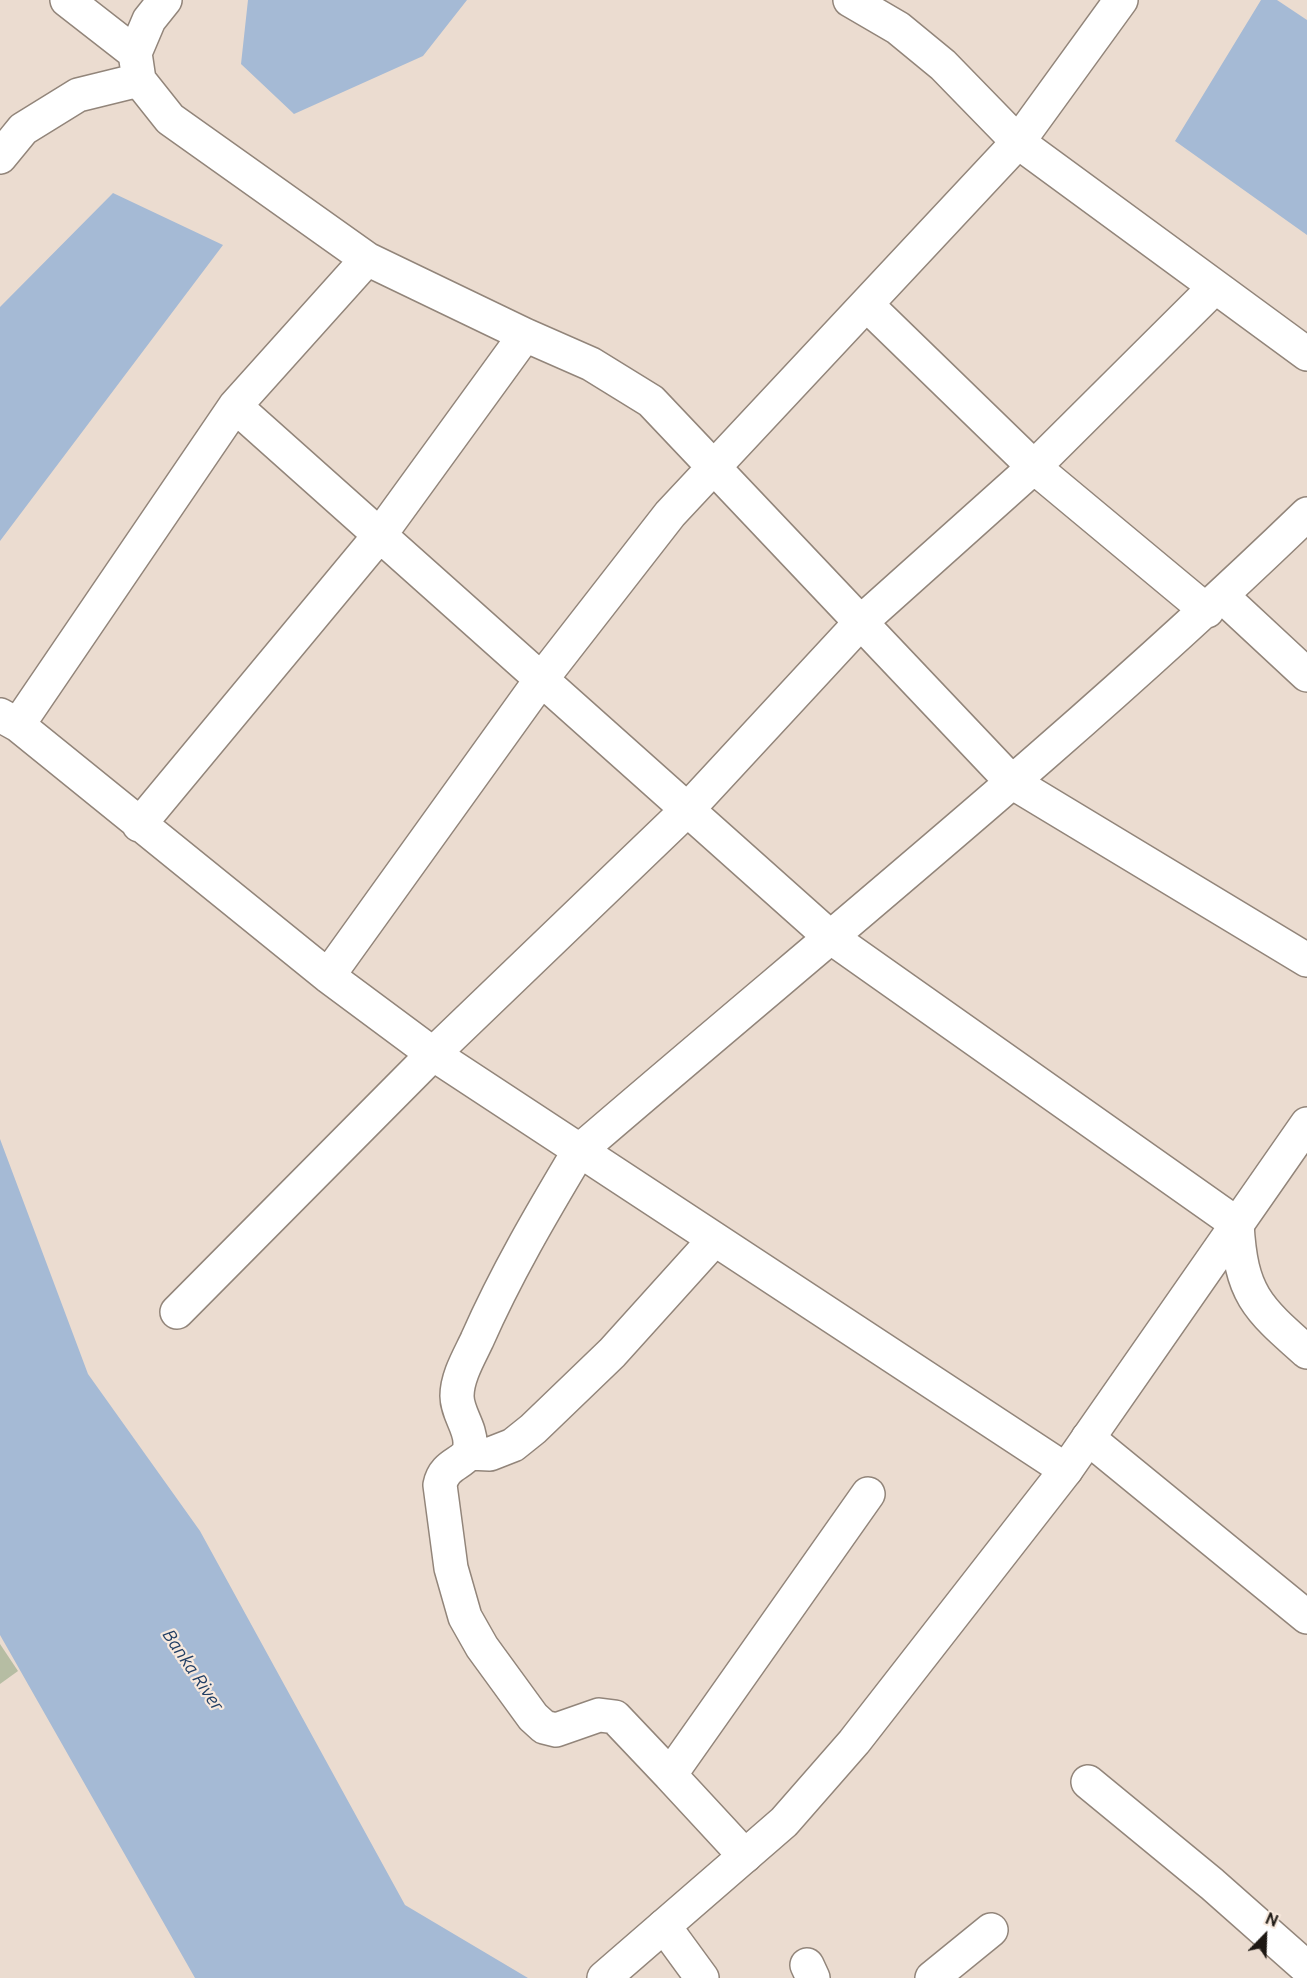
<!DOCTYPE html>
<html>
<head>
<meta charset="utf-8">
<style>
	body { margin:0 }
	#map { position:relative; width:1307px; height:1978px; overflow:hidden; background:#ebdcd0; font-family:Ubuntu,sans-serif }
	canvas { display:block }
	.north { position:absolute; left:1235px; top:1906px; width:60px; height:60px; -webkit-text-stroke:4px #f8e9dd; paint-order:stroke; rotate:23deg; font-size:16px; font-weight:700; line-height:24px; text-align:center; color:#1d1813 }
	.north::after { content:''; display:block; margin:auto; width:21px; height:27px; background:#1d1813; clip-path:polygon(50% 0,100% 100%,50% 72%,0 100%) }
</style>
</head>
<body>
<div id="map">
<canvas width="1307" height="1978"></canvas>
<div class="north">N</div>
</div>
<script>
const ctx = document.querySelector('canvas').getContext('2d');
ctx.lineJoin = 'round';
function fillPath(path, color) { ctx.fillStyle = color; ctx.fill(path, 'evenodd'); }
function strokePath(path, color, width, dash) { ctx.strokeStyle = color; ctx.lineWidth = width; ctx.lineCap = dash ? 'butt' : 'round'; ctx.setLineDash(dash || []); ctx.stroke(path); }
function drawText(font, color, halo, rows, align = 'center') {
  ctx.font = font + ' Ubuntu,sans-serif'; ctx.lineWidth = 4.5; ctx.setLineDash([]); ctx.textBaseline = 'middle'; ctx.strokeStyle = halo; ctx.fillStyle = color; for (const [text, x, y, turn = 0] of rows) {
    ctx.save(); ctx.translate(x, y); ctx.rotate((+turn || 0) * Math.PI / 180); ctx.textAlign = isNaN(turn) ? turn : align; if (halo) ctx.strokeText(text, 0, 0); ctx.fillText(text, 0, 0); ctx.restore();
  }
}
fillPath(new Path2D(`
	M0 1644 18 1671 0 1684Z`), '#b6bda3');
fillPath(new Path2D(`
	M248 0H467L423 56 294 114 241 64Z
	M1261 0H1277L1307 20V235L1175 141Z
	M113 193 223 245 0 541V307Z
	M0 1139 88 1374 200 1531 405 1905 528 1978H195L0 1635Z`), '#a5bad5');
const minor = new Path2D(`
	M67 0 135 53
	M165 0 149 20 135 53 139 80 170 119 367 259 525 335 591 364 651 401 1012 782 1307 960
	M850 0 898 28 943 65 1018 142 1307 354
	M0 157 23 129 78 95 139 80
	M867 305 1034 467 1207 611
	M235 406 829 936 1237 1224C1241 1294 1256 1307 1307 1352
	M1222 596 1307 675
	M0 715 18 725 328 976 433 1054 1066 1470
	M18 725 235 406 367 259
	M139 825 379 536 525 335
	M328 976 540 681 670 514 1018 142 1121 0
	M177 1312 433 1054 687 810 862 621 1034 467 1215 287
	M1088 1438 1307 1617
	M468 1453 490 1454 513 1445 533 1429 612 1353 714 1240
	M670 1775 615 1717 599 1715 556 1730 544 1727 533 1717 482 1647 465 1617 451 1568 440 1485C445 1460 470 1465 470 1444 471 1428 457 1413 457 1396 457 1377 469 1357 477 1340 506 1274 542 1213 579 1151 823 941 1075 738 1307 514
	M1088 1782 1212 1884 1307 1968
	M745 1856 670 1775 868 1494
	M664 1926 702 1978
	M807 1965 813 1978
	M932 1978 991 1930`);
const tertiary = new Path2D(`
	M604 1978 784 1822 854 1742 1066 1470 1307 1124`);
strokePath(minor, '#92857a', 36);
strokePath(tertiary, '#92857a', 36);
strokePath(minor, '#fff', 33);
strokePath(tertiary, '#fff', 33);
drawText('italic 18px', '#223f65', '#f8e9dd', [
	["Banka River",193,1670,56]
]);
</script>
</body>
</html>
